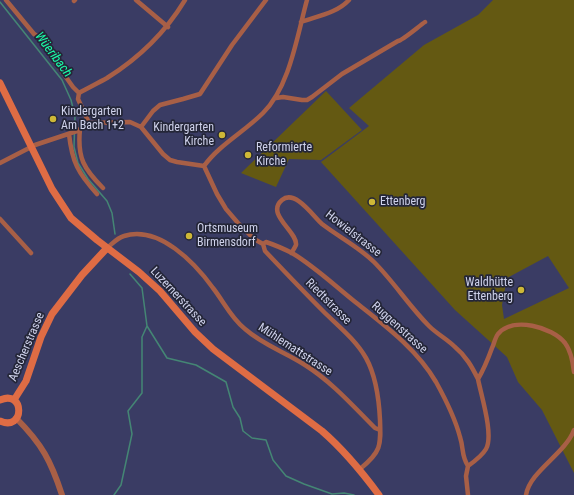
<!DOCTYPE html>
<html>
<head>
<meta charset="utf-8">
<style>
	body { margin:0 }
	canvas { display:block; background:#3a3c64 }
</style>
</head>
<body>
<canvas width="574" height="495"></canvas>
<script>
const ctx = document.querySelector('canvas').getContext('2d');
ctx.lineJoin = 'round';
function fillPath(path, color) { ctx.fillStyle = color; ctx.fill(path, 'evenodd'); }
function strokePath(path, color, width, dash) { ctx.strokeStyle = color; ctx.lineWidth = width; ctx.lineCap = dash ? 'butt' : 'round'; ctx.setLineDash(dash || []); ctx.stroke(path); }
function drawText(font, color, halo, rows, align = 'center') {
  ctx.font = font + ' "Roboto Condensed",sans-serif'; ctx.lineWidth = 3.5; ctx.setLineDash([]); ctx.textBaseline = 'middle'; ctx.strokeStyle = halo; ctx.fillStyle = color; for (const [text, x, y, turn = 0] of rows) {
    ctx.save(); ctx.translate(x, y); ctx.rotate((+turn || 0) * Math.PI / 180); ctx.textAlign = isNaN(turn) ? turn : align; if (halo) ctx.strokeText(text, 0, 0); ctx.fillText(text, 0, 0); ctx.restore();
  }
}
fillPath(new Path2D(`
	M493 0H574V473L542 410 518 382 507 357 455 310 321 162 369 126 349 108 424 45 478 15ZM548 256 569 288 504 319 502 305 507 278Z
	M326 91 362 130 321 160 289 159 276 187 241 173Z`), '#645912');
strokePath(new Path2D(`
	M0 2 62 80 71 100 75 116 74 147 78 163 88 179 107 201 112 213 115 234
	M130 274 142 288 147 326 167 358 196 365 226 382 233 407 240 418 243 431 252 438 266 440 273 460 286 476 304 484 332 494 344 493 354 495
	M114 495 121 485 132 434 128 411 142 393V337L147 326`), '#448674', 1.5);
strokePath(new Path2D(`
	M6 0 34 34 42 39 46 49 73 87 79 93
	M136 0 168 27
	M74 1 75 0
	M301 22C318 16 337 13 349 0
	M79 93C88 88 98 83 107 78 139 58 165 33 185 0
	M79 93 78 99 89 123
	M276 98 283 97 302 100H307L312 97 342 74 398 41C403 40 419 26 425 22
	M141 127 153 111 160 105 183 99 200 94 232 45 266 0
	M80 129C77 158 84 169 103 188
	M69 134C72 162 78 173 97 194
	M0 163 35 145 77 131 89 123 130 122 141 127 163 154 170 160 177 162 204 166
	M204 166 217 194 226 209 238 223 254 239 263 244 265 251C284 271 303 291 323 311 337 325 355 339 366 358 376 376 379 399 380 420 381 446 381 452 360 469
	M204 166C219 145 244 132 263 113 290 86 297 36 307 0
	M0 219 31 253
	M263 244 266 242C275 245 284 249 292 253 314 266 334 285 354 301 384 325 416 348 436 382 446 400 455 418 460 437 464 449 461 455 468 466L466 476 468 495
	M107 248C112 244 117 238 124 236 159 225 195 263 213 288 224 302 231 318 245 329 263 345 285 352 305 365 332 382 353 406 375 428L380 430
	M291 253C293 251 295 247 296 245 298 232 265 214 282 200 295 189 313 216 322 224 339 237 359 247 374 262 394 282 409 306 429 326 437 334 447 339 455 347 466 356 472 367 478 379
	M468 466C475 461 482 456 486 449 494 435 481 395 478 379 484 369 488 359 492 348 494 344 495 338 498 334 513 316 552 327 565 343 571 351 573 363 574 372
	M526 495C530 471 565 454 574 430`), '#a85f46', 4.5);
strokePath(new Path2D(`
	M16 418C42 444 51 461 62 495`), '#a85f46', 6);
strokePath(new Path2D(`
	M0 83 52 189 71 218 97 240 139 272 160 291 195 332 213 349 322 431C344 450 362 472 379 495
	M0 400C25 389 25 432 0 421
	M14 400 26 381 41 337 52 314 82 275 107 248`), '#df6c44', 7);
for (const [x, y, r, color] of [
	[53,119,4,"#ceb837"],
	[222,135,4,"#ceb837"],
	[248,155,4,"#ceb837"],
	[372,202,4,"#ceb837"],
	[189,236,4,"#ceb837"],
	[521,290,4,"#ceb837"]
]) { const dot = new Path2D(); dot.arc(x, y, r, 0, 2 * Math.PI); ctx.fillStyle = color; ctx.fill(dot); strokePath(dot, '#242638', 1.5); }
drawText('12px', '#cfd2eb', '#242638', [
	["Kindergarten",61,112],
	["Am Bach 1+2",61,126],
	["Kindergarten",214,128,"right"],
	["Kirche",214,142,"right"],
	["Reformierte",256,148],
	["Kirche",256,162],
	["Ettenberg",380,202],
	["Ortsmuseum",197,229],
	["Birmensdorf",197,243],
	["Waldhütte",513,283,"right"],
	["Ettenberg",513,297,"right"]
], 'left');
drawText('12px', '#cfd2eb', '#242638', [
	["Howielstrasse",353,234,38],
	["Luzernerstrasse",178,297,47],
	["Riedtstrasse",328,302,45],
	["Ruggenstrasse",399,328,42],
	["Aescherstrasse",27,347,-67],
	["Mühlemattstrasse",295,350,33]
]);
drawText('italic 13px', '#1bfda8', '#242638', [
	["Wüeribach",53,55,53]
]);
</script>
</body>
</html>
